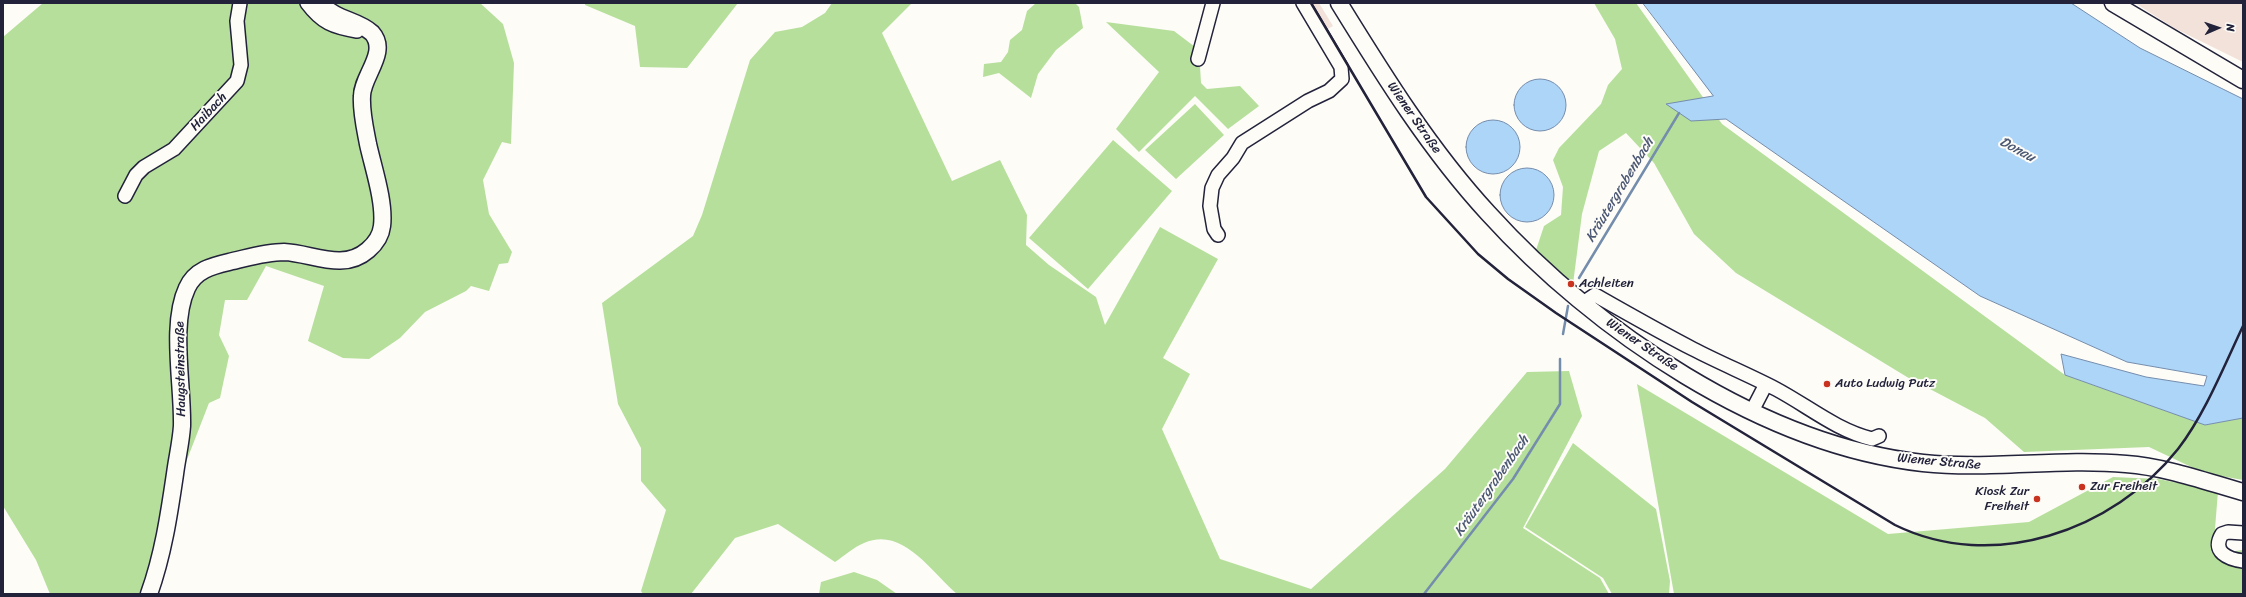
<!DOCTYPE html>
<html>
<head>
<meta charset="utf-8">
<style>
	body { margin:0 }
	#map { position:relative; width:2246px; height:597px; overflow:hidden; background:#fdfcf7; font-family:Sriracha,sans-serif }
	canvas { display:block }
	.frame { position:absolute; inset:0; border:4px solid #22223b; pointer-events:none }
	.north { position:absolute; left:2198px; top:8px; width:40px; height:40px; -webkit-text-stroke:3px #fdfcf7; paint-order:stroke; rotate:88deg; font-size:11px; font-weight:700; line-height:16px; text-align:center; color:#22223b }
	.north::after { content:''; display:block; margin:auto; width:14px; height:18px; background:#22223b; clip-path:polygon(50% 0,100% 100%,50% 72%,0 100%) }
</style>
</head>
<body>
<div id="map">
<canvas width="2246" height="597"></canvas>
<div class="frame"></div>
<div class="north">N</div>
</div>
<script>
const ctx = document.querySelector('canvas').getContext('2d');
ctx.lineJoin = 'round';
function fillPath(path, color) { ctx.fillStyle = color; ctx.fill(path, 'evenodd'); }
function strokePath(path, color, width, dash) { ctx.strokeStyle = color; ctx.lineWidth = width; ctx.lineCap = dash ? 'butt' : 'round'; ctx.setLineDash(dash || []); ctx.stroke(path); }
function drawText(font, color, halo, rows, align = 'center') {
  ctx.font = font + ' Sriracha,sans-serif'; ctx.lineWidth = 4; ctx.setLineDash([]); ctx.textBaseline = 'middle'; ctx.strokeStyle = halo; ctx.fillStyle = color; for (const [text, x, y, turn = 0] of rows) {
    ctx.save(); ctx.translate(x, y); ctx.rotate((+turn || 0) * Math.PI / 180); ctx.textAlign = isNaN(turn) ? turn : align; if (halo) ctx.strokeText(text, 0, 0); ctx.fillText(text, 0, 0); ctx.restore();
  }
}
fillPath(new Path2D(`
	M1306 3H1319L1333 26 1320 33Z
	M2135 3H2243V62L2174 28Z`), '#f3e2da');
fillPath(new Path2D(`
	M43 3H480L503 24 514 63 511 144 502 142 483 180 489 214 512 252 508 263 499 264 489 291 471 286 466 291 425 312 400 338 369 359 343 358 308 341 324 286 266 266 247 300H225L219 335 229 356 220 398 209 403 181 475 142 594H50L36 560 3 506V37Z
	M585 3H738L687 68 640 67 635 26 585 5Z
	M832 3H912L882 33 952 181 1000 160 1027 215 1026 245 1049 265 1096 297 1105 325 1160 227 1218 259 1163 358 1190 374 1162 429 1220 559 1311 589 1445 469 1527 372 1569 371 1582 416 1523 528 1600 578 1609 594H957C931 572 903 526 864 543 854 547 844 556 835 562L778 524 735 538 691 594H643L641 591 666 510 641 481V448L618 404 602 303 693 236 702 215 750 60 775 32 802 27 825 13Z
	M1036 3H1075L1079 7 1083 28 1056 50 1038 74 1031 98 999 73 983 77 984 64 1001 62 1008 52 1010 40 1022 30 1027 11Z
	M1594 3H1636L1722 124 2065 375 2205 425 2243 418V480L2204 473 2149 447 2024 452 1985 418 1907 377 1736 273 1694 234 1654 163 1626 133 1599 151 1582 214 1573 284 1535 253 1544 226 1561 215 1563 187 1553 160 1559 148 1601 104 1608 85 1622 69 1615 39Z
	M1106 22 1174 31 1199 50 1201 83 1207 89 1240 86 1259 106 1228 129 1195 96 1139 152 1116 129 1159 72Z
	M1195 104 1224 135 1176 179 1145 150Z
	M1113 140 1172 191 1088 289 1029 238Z
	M1637 384 1888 534 2029 522 2113 477 2158 479 2218 491 2213 554 2243 550V594H1674Z
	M1573 443 1656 509 1670 581 1669 594H1612L1603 578 1525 527Z
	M854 572 877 580 897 594H819L821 582Z`), '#b6df9b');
const water = new Path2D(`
	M1643 3H2071L2140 48 2243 99V418L2205 425 2065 375 2061 354 2146 377 2204 386 2207 376 2127 362 1980 296 1726 119 1691 121 1666 104 1713 96Z
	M1514 105a26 26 0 1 1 52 0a26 26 0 1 1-52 0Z
	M1466 147a27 27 0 1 1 54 0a27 27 0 1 1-54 0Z
	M1500 195a27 27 0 1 1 54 0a27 27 0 1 1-54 0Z`);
fillPath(water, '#add5f8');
strokePath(water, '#758dac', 1);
strokePath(new Path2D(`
	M1579 278 1679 113
	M1563 334 1568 306
	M1424 594 1513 479 1560 404V359`), '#758dac', 2.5);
const minor = new Path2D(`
	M307 3C322 23 333 27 357 31L359 26
	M1198 59 1213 3
	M125 196 136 175 144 167 174 149 237 81 241 65 237 21 240 3
	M1218 235 1214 229 1210 206 1212 188 1218 175 1233 158 1242 143 1308 101 1329 91 1342 79 1341 67 1303 3
	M1583 303 1595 295C1627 313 1660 332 1693 349 1720 363 1749 375 1776 389 1808 406 1836 430 1872 439L1879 436
	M1752 411 1766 384
	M2243 533 2228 532 2222 534C2211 552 2228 559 2243 561`);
const major = new Path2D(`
	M1339 3C1384 76 1430 150 1488 213 1595 331 1762 445 1923 463 1990 470 2058 458 2126 464 2166 467 2204 481 2243 492
	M2113 3 2243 80
	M149 594C163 555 169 515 175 474 177 458 181 442 182 426 183 385 170 324 187 288 195 270 212 266 229 262 247 258 265 252 284 252 312 253 343 272 368 250 375 244 381 235 382 226 385 202 373 167 368 144 365 128 361 112 362 96 362 76 389 52 372 33 357 19 336 21 321 3`);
strokePath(minor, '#22223b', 16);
strokePath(major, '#22223b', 19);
strokePath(minor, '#fdfcf7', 13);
strokePath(major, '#fdfcf7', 16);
strokePath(new Path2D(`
	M1311 3 1426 197 1478 254 1508 279 1556 313 1692 402 1895 525C1993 573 2113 531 2178 449 2205 414 2224 366 2243 326`), '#22223b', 2.5);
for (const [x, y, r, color] of [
	[1571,284,4,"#c8321e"],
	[1827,384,4,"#c8321e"],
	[2082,487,4,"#c8321e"],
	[2037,499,4,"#c8321e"]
]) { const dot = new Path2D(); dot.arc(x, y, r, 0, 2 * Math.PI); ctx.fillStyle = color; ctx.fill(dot); strokePath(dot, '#fdfcf7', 1.5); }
drawText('13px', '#22223b', '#fdfcf7', [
	["Haibach",209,112,-47],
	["Wiener Straße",1414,118,55],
	["Wiener Straße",1642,345,34],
	["Haugsteinstraße",181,369,-91],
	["Wiener Straße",1939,462,5]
]);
drawText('13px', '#22223b', '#fdfcf7', [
	["Achleiten",1579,284],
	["Auto Ludwig Putz",1835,384],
	["Zur Freiheit",2090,487],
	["Kiosk Zur",2029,492,"right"],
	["Freiheit",2029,507,"right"]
], 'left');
drawText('italic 14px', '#4c5874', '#fdfcf7', [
	["Donau",2017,150,28],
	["Kräutergrabenbach",1620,190,-59],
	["Kräutergrabenbach",1492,486,-55]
]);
</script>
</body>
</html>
